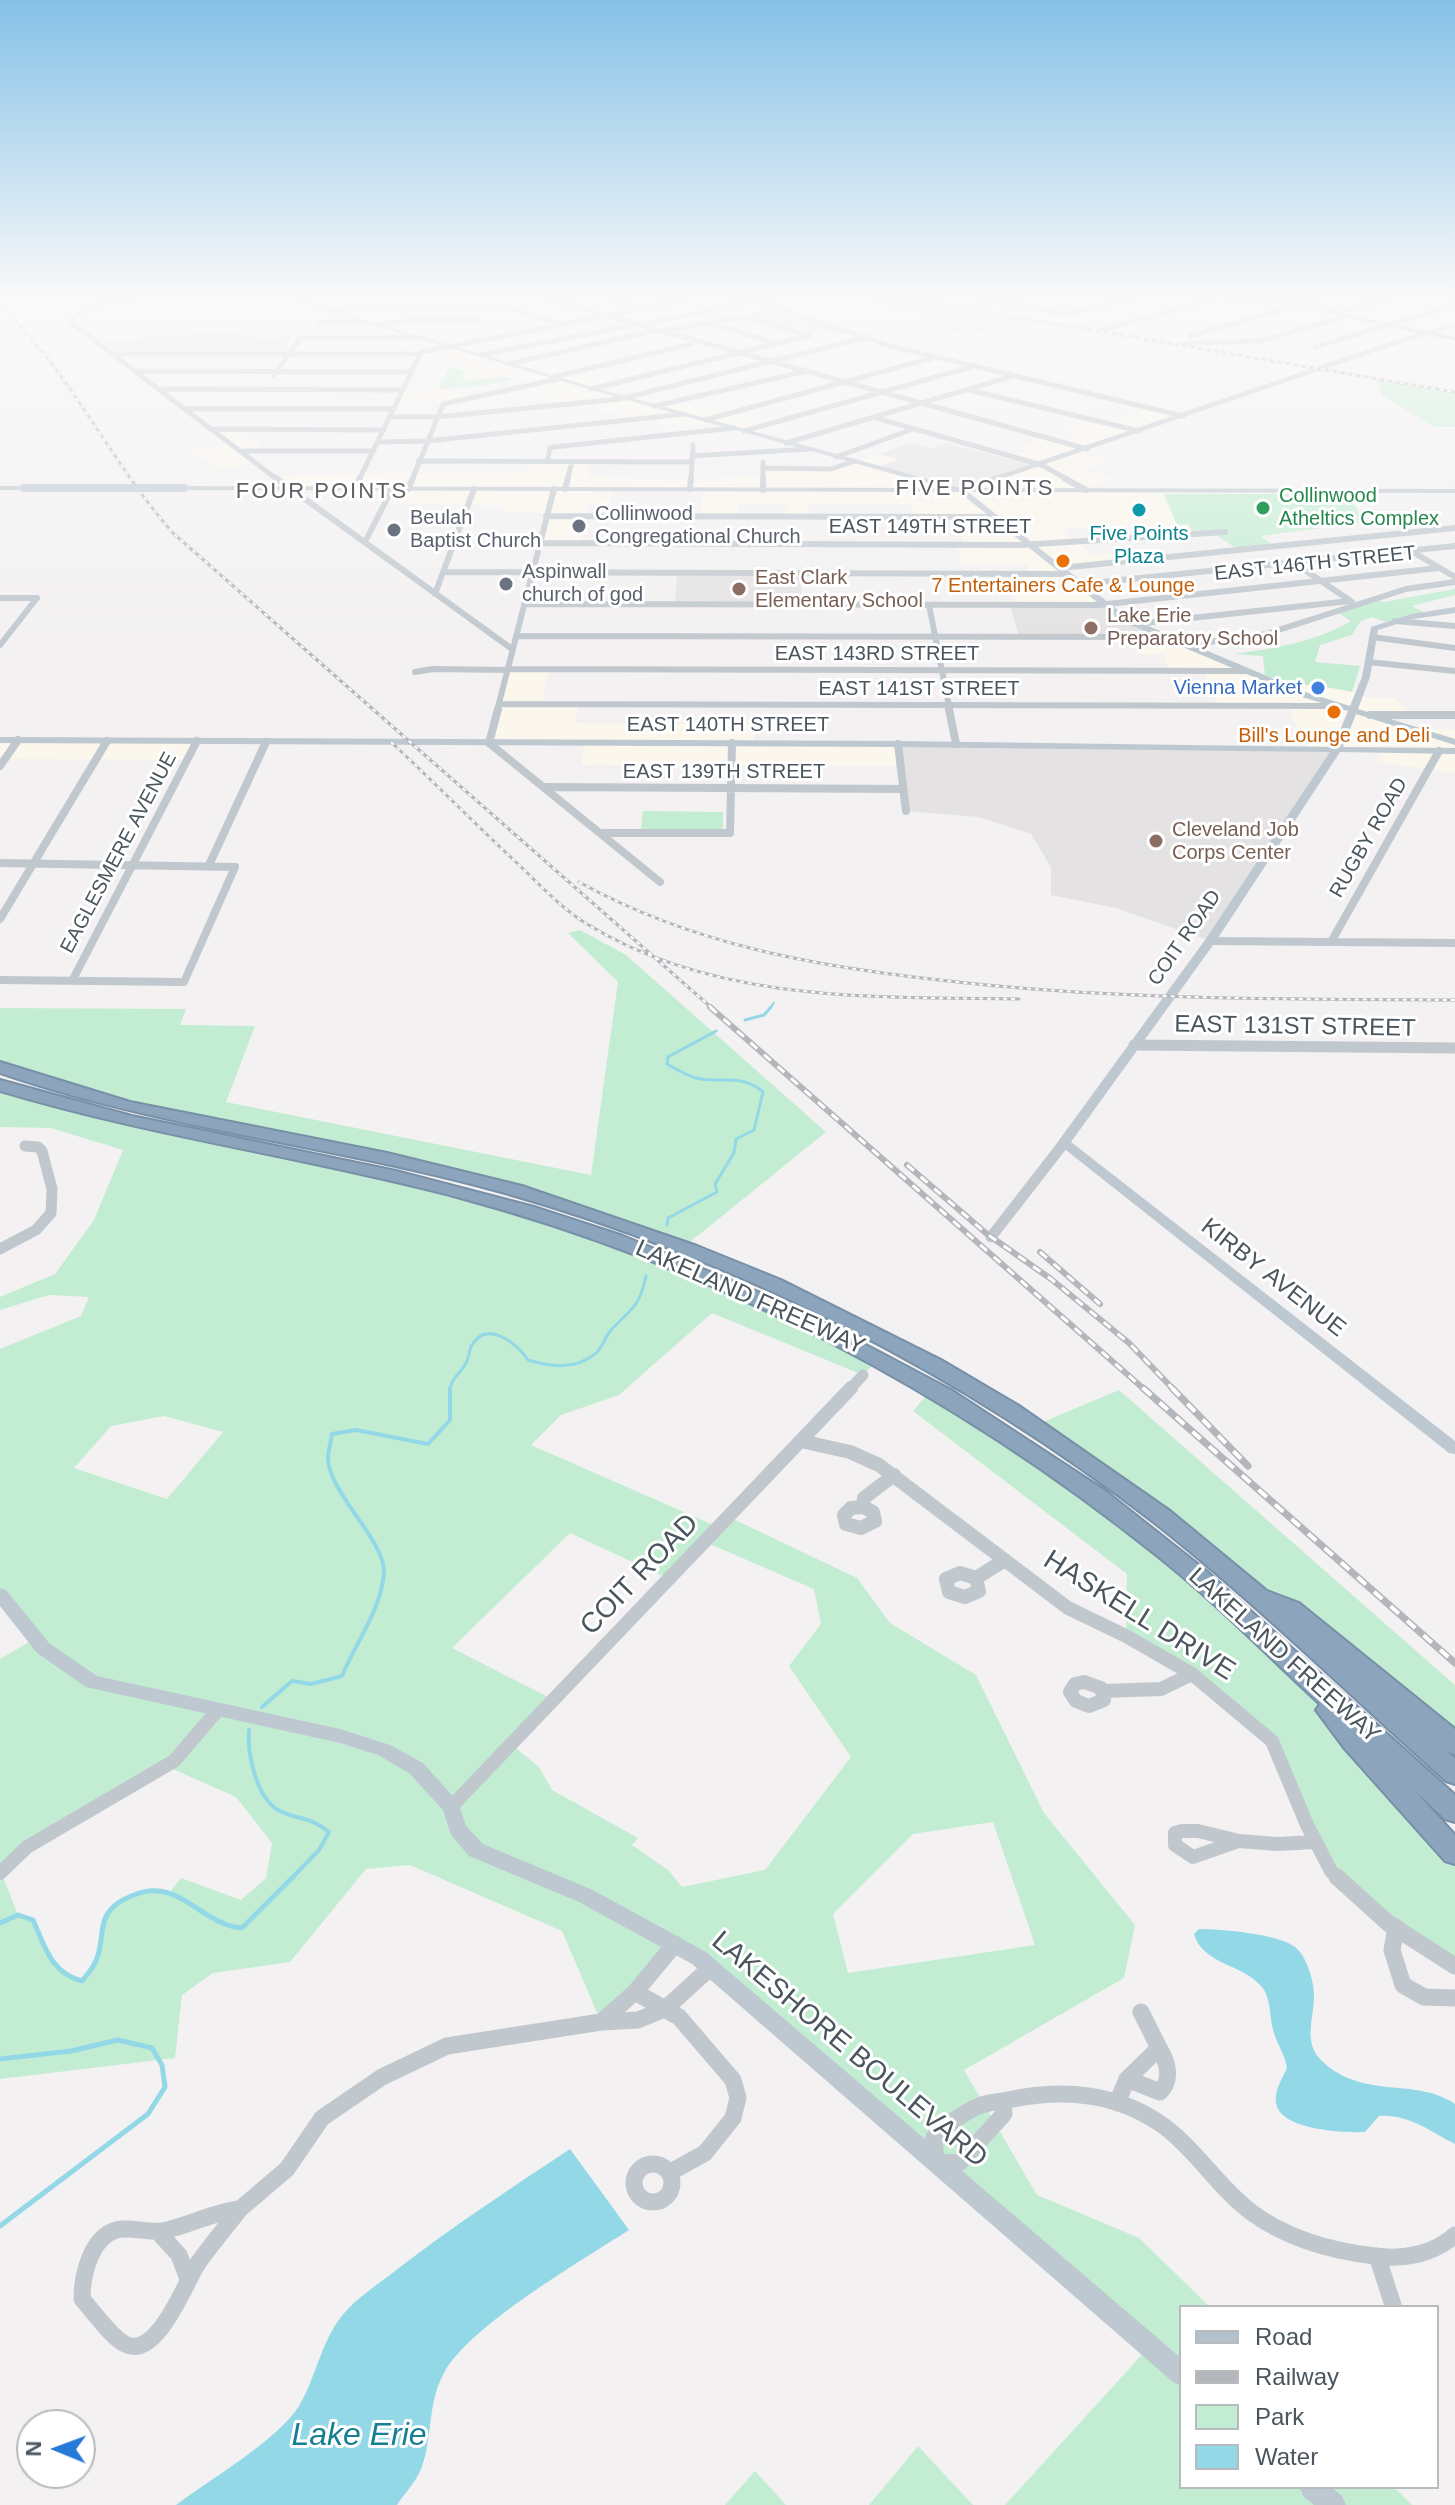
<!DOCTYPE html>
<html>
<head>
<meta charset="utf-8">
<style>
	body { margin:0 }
	#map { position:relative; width:1455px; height:2505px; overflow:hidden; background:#f3f1f1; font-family:Arial,sans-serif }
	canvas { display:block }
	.legend { position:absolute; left:1179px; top:2305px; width:260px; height:184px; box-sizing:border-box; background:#fff; border:2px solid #b7bbbe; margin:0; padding:10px 14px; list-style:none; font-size:24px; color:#4a555d }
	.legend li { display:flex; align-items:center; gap:16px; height:40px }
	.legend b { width:40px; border:2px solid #b7bbbe }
	.north { position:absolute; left:16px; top:2409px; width:80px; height:80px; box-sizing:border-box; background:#fff; border:2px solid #b7bbbe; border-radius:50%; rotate:271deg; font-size:22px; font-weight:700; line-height:32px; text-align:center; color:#4a555d }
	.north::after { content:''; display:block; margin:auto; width:28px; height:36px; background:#2579d9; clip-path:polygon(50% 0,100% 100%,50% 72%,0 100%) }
</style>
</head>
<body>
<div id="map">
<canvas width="1455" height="2505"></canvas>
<ul class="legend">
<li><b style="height:10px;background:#b3c1cd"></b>Road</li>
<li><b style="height:10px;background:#b3b6bb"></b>Railway</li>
<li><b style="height:22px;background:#c3edd2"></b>Park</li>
<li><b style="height:22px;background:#93d8e7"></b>Water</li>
</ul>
<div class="north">N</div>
</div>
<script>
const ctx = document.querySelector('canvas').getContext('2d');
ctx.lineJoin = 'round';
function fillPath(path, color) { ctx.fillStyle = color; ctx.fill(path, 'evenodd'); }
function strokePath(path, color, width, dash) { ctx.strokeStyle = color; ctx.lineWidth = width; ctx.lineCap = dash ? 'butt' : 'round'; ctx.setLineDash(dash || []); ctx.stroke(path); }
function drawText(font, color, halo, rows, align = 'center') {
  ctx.font = font + ' Arial,sans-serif'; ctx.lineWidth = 6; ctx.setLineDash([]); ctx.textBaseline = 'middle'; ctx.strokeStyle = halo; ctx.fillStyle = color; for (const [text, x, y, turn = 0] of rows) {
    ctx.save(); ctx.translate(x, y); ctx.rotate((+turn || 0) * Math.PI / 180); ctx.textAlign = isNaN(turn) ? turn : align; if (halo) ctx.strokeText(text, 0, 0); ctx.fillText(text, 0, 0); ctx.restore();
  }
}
fillPath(new Path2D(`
	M1202 298H1258L1385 325 1408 318 1428 323 1446 318 1455 320V352L1396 343 1401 341 1348 329 1334 333 1307 328 1319 323 1272 313H1238L1215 308 1227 303Z
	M429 333H473L471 342 616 383 594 388 655 406 680 400 783 426 756 434 715 423 666 427 656 418 631 420 619 410 604 412 593 402 575 404 549 396 535 397 533 396 537 394 519 387 528 384 505 377 444 380 449 366 458 364 402 344 424 340 414 336Z
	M447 389 471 398 443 404 437 400H398L403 390Z
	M1151 408 1184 416 1077 452 1108 461 1087 470 1114 477 1085 489 1162 490 1177 525 1061 529 1092 555 1111 553 1122 562 1061 568 1105 604 1017 605 1009 574 1029 573 1027 565 961 564 957 544H963L958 517H913L910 504H807L808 517H787V504H738V517H701L703 490H612L609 504H588L580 544 540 543 547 513 503 512 504 506 385 503 391 489 293 488 272 475 526 472 530 462H589L587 477 690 480 763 476V468L831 469 883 455 900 459 879 467 961 490 1040 465 1010 456 1026 450 1019 448 1047 437 1064 442 1082 436 1061 430 1093 420 1108 423Z
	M214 429H250L244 440H262L255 451H244L258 463 216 469 190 449 231 444Z
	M1132 637H1168L1285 687 1319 684 1359 693V697L1395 698 1412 715H1374L1415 729H1455V773L1377 762 1382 750 1307 748 1288 706H1219L1204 671 1169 670 1163 654H1138Z
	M508 669H549L542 704 579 705 575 723 754 724V743L898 744 901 766 581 765 584 744 489 743Z
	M0 740 197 741 188 760 0 759Z`), '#fbf7ed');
fillPath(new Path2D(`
	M216 331 253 335 252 338 292 337 284 353 118 352 103 341Z
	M911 443 931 448 945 443 1028 464 969 486H957L880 466 899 459 878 454Z
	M677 576H800L802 602H675Z
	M1105 604 1124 619 1168 637H1019L1010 605Z
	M898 744 1337 749 1210 941 1116 908 1051 895V867L1031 834 979 817 906 811Z`), '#e4e2e2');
fillPath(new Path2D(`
	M856 298H903L1041 322 963 335 927 318Z
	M785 312 852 333 808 334 754 317Z
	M449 366 467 373 463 374V380L505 377 513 379 484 386 439 389Z
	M1376 379 1455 392V427H1434L1382 395Z
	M1164 494H1347L1365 522 1261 536 1274 546 1238 550 1209 530 1193 531 1187 524 1177 525Z
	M1455 589V595L1412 606 1427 614 1388 623 1372 617 1360 622 1352 635 1320 645 1315 662 1360 666 1352 692C1320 684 1295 687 1265 675L1263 656 1235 654C1276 648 1315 642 1351 621L1337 612 1376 598 1383 602Z
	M643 811 723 812V829H641Z
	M580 930 626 955 826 1132 685 1246 511 1189 172 1117 0 1067V1008L186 1009 180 1025 255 1026 226 1102 591 1175 618 982 568 933Z
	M0 1085 385 1175 618 1240 881 1357 863 1375 712 1313 619 1395 561 1415 531 1445 718 1527 729 1517 857 1578 890 1623 976 1675 1044 1813 1135 1925 1124 1978 964 2070 1037 2195 1139 2238 1210 2307H1181V2487H1394L1412 2505H1005L1149 2347 675 1944 601 2022 562 1931 410 1865 366 1869 290 1962 213 1973 182 1995 175 2058 0 2079V1659L34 1639 0 1594V1349L81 1316 89 1297 49 1295 0 1310V1297L55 1274 94 1220 123 1150 51 1128 0 1127ZM164 1416 223 1432 167 1499 74 1468 111 1426ZM570 1533 669 1579 705 1542 814 1589 821 1624 789 1666 851 1757 765 1870 682 1887 668 1870 632 1845 638 1838 552 1790 539 1767 512 1745 554 1700 452 1648ZM166 1766 236 1797 272 1843 266 1878 241 1900 181 1878 170 1892C135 1887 107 1899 100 1936 98 1945 99 1958 94 1966 91 1971 85 1976 82 1980 49 1976 47 1947 33 1920L18 1915 1 1872 27 1847ZM993 1822 1035 1945 848 1973 833 1914 913 1834Z
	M933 1387 1061 1471 1300 1671 1455 1853V1966L1331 1871 1272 1741 1203 1682 1126 1636 1127 1574 913 1411Z
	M1119 1390 1455 1685V1744L1034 1426Z
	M918 2446 973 2505H869Z
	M755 2471 786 2505H725Z`), '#c3edd2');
fillPath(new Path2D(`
	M1199 1929C1220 1929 1279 1934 1295 1947 1307 1956 1315 1984 1314 1998 1313 2021 1303 2044 1323 2062 1364 2100 1416 2077 1455 2104V2144C1429 2131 1409 2114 1379 2116L1365 2132C1343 2133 1280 2130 1276 2103 1274 2091 1282 2079 1287 2068 1285 2055 1278 2046 1274 2033 1269 2018 1272 1998 1261 1986 1243 1964 1203 1965 1194 1934Z
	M570 2149 629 2230C581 2261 469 2326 444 2373 427 2403 433 2438 421 2469 416 2482 404 2494 397 2505H176C209 2480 278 2440 299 2406 318 2374 321 2337 348 2309 361 2295 380 2283 395 2271 452 2227 511 2188 570 2149Z`), '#93d8e7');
strokePath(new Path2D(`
	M769 1009 774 1003`), '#93d8e7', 2);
strokePath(new Path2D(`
	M745 1020 764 1015 771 1007
	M667 1225 668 1218 717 1192 715 1184 734 1153 736 1139 754 1130 763 1092C742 1073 721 1084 696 1078 686 1075 676 1069 667 1064L668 1057 716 1031
	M450 1390C451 1378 461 1373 466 1363 469 1358 469 1350 472 1345 487 1319 518 1344 528 1360 551 1367 575 1370 595 1354 603 1348 605 1335 613 1328 634 1306 639 1307 646 1276`), '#93d8e7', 3);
strokePath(new Path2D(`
	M262 1707 292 1681 311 1684 342 1676C356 1642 380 1612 384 1574 387 1542 330 1495 328 1459 328 1451 331 1442 332 1434L356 1430 428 1444 450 1420V1388
	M249 1730C247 1753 256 1797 278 1810 296 1820 308 1815 329 1832L319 1850 291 1879`), '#93d8e7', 4);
strokePath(new Path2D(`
	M0 1923 18 1915 33 1920C45 1947 51 1973 82 1981 89 1972 95 1966 98 1955 103 1940 100 1925 108 1913 115 1903 124 1899 134 1895 178 1876 201 1925 242 1928L293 1877
	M0 2059 71 2051 118 2040 152 2048 162 2065 165 2087 148 2114 0 2226`), '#93d8e7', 5);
const highway = new Path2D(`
	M0 1062 130 1102 387 1153 522 1186 697 1246 781 1280 941 1360 1019 1406 1170 1511 1267 1591 1299 1603 1455 1729V1754L1447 1752 1455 1758V1784L1446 1781C1350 1695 1257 1604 1156 1524 963 1374 740 1260 505 1193 338 1146 165 1130 0 1073Z
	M0 1080 132 1116 396 1171 534 1207 623 1236 792 1306 951 1390 1104 1490 1204 1569 1455 1795V1822L1445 1819 1413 1789 1455 1835V1864L1445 1861 1345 1749 1316 1710 1320 1704C1267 1655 1216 1603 1160 1558 952 1391 715 1266 457 1197 305 1157 150 1136 0 1091Z`);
strokePath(highway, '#7790a8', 4);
strokePath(new Path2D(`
	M175 298C140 300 96 295 69 321L278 480
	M543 298 1087 449
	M601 298 634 308
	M748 298 890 346 1183 416
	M970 298 1066 314 1140 298
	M1274 298 1298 299
	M1293 300 1339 313
	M330 311 362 307H504L558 323
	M1337 313 1393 298
	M751 318 806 336
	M319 322H367
	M712 324 776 343
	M378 325 405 321 478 320
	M1385 325 1455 306
	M1103 329 1220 298
	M1190 336 1296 306
	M1184 343 1259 341 1344 317
	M1315 347 1387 325
	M113 354H420
	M480 355 755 302
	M509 364 639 334 783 311
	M136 371 412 372
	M274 375 300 338H422
	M553 377 692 344
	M160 389 403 390
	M591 389 811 335
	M969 390 1139 431
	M655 406 803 372
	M187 409H394
	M389 417H437
	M437 417 620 399 869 337
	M876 418 1042 465 1068 480
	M705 420 932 358
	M215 429 384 430
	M744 431 971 367
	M378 442 427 441 685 414
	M786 443 1013 376
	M243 451H373
	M692 456 809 449
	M836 457 913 429
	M418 461 692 462
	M547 462 550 448 554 447 734 428
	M763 462V480
	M763 468 831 469 855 461
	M359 480 421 352 698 298
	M412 480 443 404 558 379
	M567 480 572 462
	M691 480 693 445
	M991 480 1424 333`), '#c0c8ce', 5);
strokePath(new Path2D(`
	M276 478 512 649
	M763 478V490
	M1064 478 1086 490
	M354 489 360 478
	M408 489 413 478
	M565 489 568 478
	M690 489 691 478
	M961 490 997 478
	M546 516 995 517
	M365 542 392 489
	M540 543 1021 545 1225 532
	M1411 551 1455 577
	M1293 562 1352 602
	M1060 568 1455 528
	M444 572 1067 574
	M1081 584 1455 546
	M435 594 474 489
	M0 598H37
	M524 604 1098 605 1439 568
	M929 605 950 711
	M1395 621 1455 626
	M1135 624 1350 601
	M516 636 1168 637
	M1372 637 1455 648
	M0 645 37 598
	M1187 645 1266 634 1406 589 1455 582
	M1368 662 1455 671
	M508 669 1247 671
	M415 672 433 669 508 670
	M499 704 1339 706
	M497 711 554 489`), '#c0c8ce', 6);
strokePath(new Path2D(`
	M498 709 489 743 660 882
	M949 709 956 744
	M1370 715H1455
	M898 744 906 811
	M0 766 18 740
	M545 787 903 789
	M600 833H730L732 743
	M0 863 235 867 184 982 0 980
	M209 865 266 742
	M0 919 107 741
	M1210 941 1455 943
	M1331 942 1439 751
	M72 981 197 741`), '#c0c8ce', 8);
strokePath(new Path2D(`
	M1134 1045 1455 1048
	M991 1237 1064 1143
	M0 1249 36 1230 51 1213 52 1189 42 1151 38 1147 25 1146
	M849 1390 863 1375`), '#c0c8ce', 11);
strokePath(new Path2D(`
	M801 1441 850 1452 879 1465 1068 1608 1126 1636 1192 1674 1272 1741 1307 1825 1331 1871 1339 1879
	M863 1507 873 1512 875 1521 861 1528 846 1524 844 1515 851 1508Z
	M863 1507 864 1498 894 1475
	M960 1573 976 1578 979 1591 965 1597 949 1592 946 1579Z
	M976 1578 1005 1560
	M1084 1682 1101 1688 1104 1700 1089 1706 1076 1701 1070 1692 1075 1684Z
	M1104 1691 1161 1689 1192 1674
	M451 1807 851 1388
	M1182 1831H1198L1239 1841 1193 1857 1175 1845V1833Z
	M1239 1841 1277 1844 1315 1842
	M0 1873 27 1847 174 1761 217 1711`), '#c0c8ce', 14);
strokePath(new Path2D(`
	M1337 1877 1388 1923 1455 1966
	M1396 1927 1392 1950 1403 1985 1424 1997 1455 1998
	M635 1992 679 2017 733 2080 738 2098 733 2118 705 2153 669 2173
	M1141 2012 1159 2048
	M601 2022 635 1992 675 1944
	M1159 2048C1167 2061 1173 2079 1160 2092L1127 2079Z
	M1003 2101 1004 2114 959 2163 936 2162 934 2137C948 2125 962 2113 979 2106 988 2102 999 2102 1008 2100 1063 2088 1119 2093 1165 2127 1197 2151 1218 2187 1251 2212 1287 2239 1332 2251 1375 2256 1404 2260 1434 2254 1455 2235
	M1117 2103 1127 2079
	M634 2183a19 19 0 1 1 38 0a19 19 0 1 1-38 0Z
	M240 2209C226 2227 211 2245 198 2263 186 2281 157 2361 125 2344 112 2338 92 2310 82 2299 82 2274 92 2231 123 2229 138 2228 152 2234 167 2230 192 2224 214 2212 240 2209Z
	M240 2209 287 2169 322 2118 382 2077 447 2046 601 2022 638 2020 665 2009 710 1968
	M158 2232 179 2255 188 2279
	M1377 2256 1393 2305`), '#c0c8ce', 17);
fillPath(new Path2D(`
	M282 298H291L606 391 961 488 1455 489V493L968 492 1127 617 1305 692 1350 706 1362 677 1371 627 1412 614 1455 607V613L1413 619 1378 630 1370 677 1358 709 1455 739V745L1356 714 1343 747 1455 748V754L1340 752 1216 941 1071 1142 1455 1441V1454L1449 1453 1057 1143 1205 940 1330 752 898 747 0 743V737L898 741 1333 747 1348 711 1299 696 1121 621 959 492 181 490V486H184L944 488 602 393Z
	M1455 323V327L1424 335 1421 333Z
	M0 486H24L28 488 24 490H0Z
	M0 1588 6 1590 49 1643 97 1676 340 1729 390 1745 423 1763 458 1802 466 1826 483 1844 593 1890 706 1952 1181 2358V2386L1173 2382 692 1964 579 1902 469 1856 451 1835 443 1810 409 1773 378 1755 340 1743 86 1687 37 1653 0 1606Z
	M1300 2487H1331L1342 2496 1346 2505H1314L1303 2496Z`), '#bec8d1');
fillPath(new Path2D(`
	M1255 298H1268L1455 337V341Z`), '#b3c1cd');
fillPath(highway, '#8ca5bc');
const railFar2 = new Path2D(`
	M903 298 1455 392
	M0 306C71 371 109 461 173 533L713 1009
	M391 742C434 782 475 824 518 864 540 885 561 908 587 924 715 1003 874 997 1019 999
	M579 882C691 944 813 966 939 980 1111 1000 1283 999 1455 1000`);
const railFar1 = new Path2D(`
	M710 1007 1145 1390
	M907 1165 987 1234 1051 1279 1129 1343 1174 1390
	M1040 1252 1100 1304`);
const rail = new Path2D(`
	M1143 1388 1455 1663
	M1172 1388 1248 1466`);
strokePath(railFar2, '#b3b6bb', 3);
strokePath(railFar1, '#b3b6bb', 6);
strokePath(rail, '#b3b6bb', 7);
strokePath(railFar2, '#fff', 2, [4]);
strokePath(railFar1, '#fff', 3, [9]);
strokePath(rail, '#fff', 4, [11]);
strokePath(new Path2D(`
	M24 488H184`), '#bec8d1', 8);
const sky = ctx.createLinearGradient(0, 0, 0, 649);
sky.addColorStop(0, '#86c2e8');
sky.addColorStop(0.46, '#faf9f9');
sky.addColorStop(1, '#faf9f900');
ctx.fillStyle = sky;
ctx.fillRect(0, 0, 1455, 649);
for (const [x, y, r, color] of [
	[1263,508,8,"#2e9e5b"],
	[1139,510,8,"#0f9aa8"],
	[579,526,8,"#6b7280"],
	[394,530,8,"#6b7280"],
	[1063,561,8,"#e8710a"],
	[506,584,8,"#6b7280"],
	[739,589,8,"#8d6e63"],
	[1091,628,8,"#8d6e63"],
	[1318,688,8,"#3f7fe0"],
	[1334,712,8,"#e8710a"],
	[1156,841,8,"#8d6e63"]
]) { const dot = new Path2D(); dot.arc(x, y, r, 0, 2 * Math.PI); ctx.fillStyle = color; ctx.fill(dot); strokePath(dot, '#fff', 3); }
drawText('20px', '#27864d', '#fff', [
	["Collinwood",1279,496],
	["Atheltics Complex",1279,519]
], 'left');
drawText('20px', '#5b616d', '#fff', [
	["Collinwood",595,514],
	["Congregational Church",595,537],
	["Beulah",410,518],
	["Baptist Church",410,541],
	["Aspinwall",522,572],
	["church of god",522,595]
], 'left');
drawText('20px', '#4a555d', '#fff', [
	["EAST 149TH STREET",930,527],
	["EAST 146TH STREET",1315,564,-6],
	["EAST 143RD STREET",877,654],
	["EAST 141ST STREET",919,689],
	["EAST 140TH STREET",728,725],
	["EAST 139TH STREET",724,772],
	["RUGBY ROAD",1369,838,-60],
	["EAGLESMERE AVENUE",119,853,-62],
	["COIT ROAD",1185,938,-55]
]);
drawText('20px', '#0d838f', '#fff', [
	["Five Points",1139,534],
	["Plaza",1139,557]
]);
drawText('20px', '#785e54', '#fff', [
	["East Clark",755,578],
	["Elementary School",755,601],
	["Lake Erie",1107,616],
	["Preparatory School",1107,639],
	["Cleveland Job",1172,830],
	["Corps Center",1172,853]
], 'left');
drawText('20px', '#c56008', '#fff', [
	["7 Entertainers Cafe & Lounge",1063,586],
	["Bill's Lounge and Deli",1334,736]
]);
drawText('20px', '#366cbe', '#fff', [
	["Vienna Market",1302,688]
], 'right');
ctx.letterSpacing = '2px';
drawText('22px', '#5e6165', '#fff', [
	["FIVE POINTS",975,489],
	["FOUR POINTS",322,492]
]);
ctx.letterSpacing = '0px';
drawText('24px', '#4a555d', '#fff', [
	["EAST 131ST STREET",1295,1027,1],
	["KIRBY AVENUE",1273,1278,38],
	["LAKELAND FREEWAY",750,1298,24],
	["LAKELAND FREEWAY",1284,1656,42]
]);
drawText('28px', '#4a555d', '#fff', [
	["COIT ROAD",640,1575,-46],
	["HASKELL DRIVE",1139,1616,32],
	["LAKESHORE BOULEVARD",849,2050,40]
]);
drawText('italic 32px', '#167f95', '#fff', [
	["Lake Erie",359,2436]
]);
</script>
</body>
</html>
